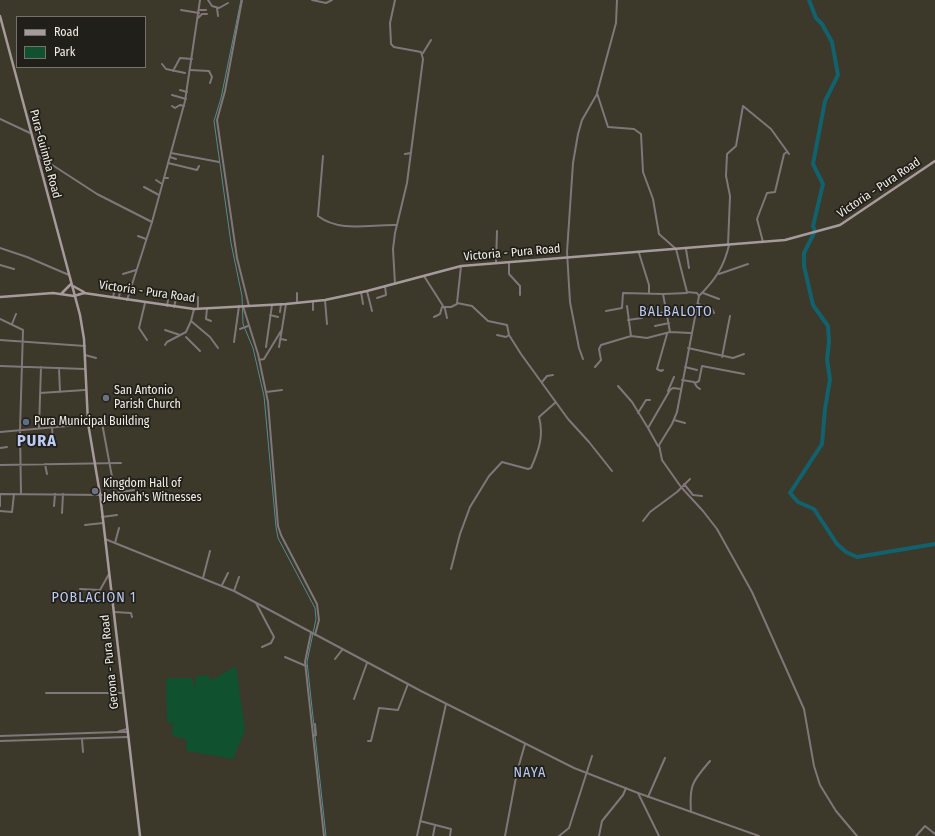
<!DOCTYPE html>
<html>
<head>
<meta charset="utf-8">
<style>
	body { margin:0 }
	#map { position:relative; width:935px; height:836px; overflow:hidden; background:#3c382a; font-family:"Fira Sans Condensed",sans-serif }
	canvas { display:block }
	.legend { position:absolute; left:16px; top:16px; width:130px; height:52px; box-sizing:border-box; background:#211f19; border:1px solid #74726b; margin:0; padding:5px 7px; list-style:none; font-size:12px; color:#f0eee5 }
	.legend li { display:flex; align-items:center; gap:8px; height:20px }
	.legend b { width:20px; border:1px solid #74726b }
</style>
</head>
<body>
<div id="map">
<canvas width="935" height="836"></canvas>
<ul class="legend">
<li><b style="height:5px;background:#a79a9d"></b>Road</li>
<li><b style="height:11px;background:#10512f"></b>Park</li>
</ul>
</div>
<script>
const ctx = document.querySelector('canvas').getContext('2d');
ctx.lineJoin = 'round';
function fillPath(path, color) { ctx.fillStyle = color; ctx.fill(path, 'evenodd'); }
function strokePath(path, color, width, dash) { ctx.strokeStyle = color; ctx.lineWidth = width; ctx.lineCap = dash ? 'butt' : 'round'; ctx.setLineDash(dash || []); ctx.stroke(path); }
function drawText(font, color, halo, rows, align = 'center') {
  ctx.font = font + ' "Fira Sans Condensed",sans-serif'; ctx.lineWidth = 3.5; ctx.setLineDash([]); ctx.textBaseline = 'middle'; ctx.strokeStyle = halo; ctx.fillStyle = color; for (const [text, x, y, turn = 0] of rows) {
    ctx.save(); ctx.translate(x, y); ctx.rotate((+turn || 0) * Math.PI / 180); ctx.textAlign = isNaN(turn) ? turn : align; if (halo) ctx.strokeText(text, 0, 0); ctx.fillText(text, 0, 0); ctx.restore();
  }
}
fillPath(new Path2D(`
	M236 666 245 730 233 759 187 751 186 739 172 736 173 723 167 722 166 678H192L195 688 196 676 207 675 212 680Z`), '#10512f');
strokePath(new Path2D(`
	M241 0 221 98 214 121 231 243 242 296 243 324 253 348 264 396 276 527 278 538 315 608 316 619 307 662 326 836`), '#558c92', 1);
strokePath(new Path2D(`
	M809 0 816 18 822 24 832 42 838 75 825 101 813 164 823 184 813 226 815 231 804 253V266L813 305 828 326 829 342 827 360 830 379 825 409 822 444 790 493 798 502 814 509 837 544 846 552 857 557 935 544`), '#12626e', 4);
strokePath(new Path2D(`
	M208 0 212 6 219 8 228 3
	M242 0 225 91 217 120 237 258 249 306
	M312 0 326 3 332 0
	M395 0 390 23 391 44 394 47 421 52 423 59 407 183 395 233 393 249 395 284
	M217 8 218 16
	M181 10 199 13
	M199 10H206
	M198 18 202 14H207
	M423 53 431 40
	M162 64 166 69 185 73
	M190 70 209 71 212 77 210 83
	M173 71 180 58 192 59
	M180 90 187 92
	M172 95 186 99
	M172 106 175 108 180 105 184 106
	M0 119 30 133
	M171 153 219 162
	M405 154 411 153
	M37 155 97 194 152 222
	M323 156 318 216C340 233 371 224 397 225
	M170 157 176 159
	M168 163 197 170 199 166
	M164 178H168
	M156 180 162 184
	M144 187 159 195
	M138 236 146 239
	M763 242 757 219 767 193 775 192 784 154 787 152
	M728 245 730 196 726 176 727 154 736 146 743 106 771 129 789 154
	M0 248 27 257 69 275
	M686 249 689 268
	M639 253 649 285V293
	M509 262V274L520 286V295
	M496 263 497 231
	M0 265 14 269
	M461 266 457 303 472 306 488 321 507 325 509 335 521 354 568 419 589 442 612 471
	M123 274 136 270
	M719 274 748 264
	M424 276 445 309 447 318
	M126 287H131
	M367 291 372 311
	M361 292 363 304
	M297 293V303
	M687 293 663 294 670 332 691 333
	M703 293 719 299
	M699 296C715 280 724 267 729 245
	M113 297 115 289
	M119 298 120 291
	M377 298 386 295 385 286
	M325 300 327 324
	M313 302V310
	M145 303 139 328 147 340
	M698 304 712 309 714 313
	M167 306 168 300
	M243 306 258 354 268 402 278 526 281 535 317 604 319 620 315 635
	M627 306 631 336
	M174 307 176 299
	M207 308 206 319 211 321
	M194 309 191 321 210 337 218 348
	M198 309V297
	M641 309H649L654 314 666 312
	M606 311 622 308 623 293 663 294
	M280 312 281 304
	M270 315 278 317
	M434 317 440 314 442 307H451L457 304
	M0 319 23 330 20 430 21 494
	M628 320 642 318
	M12 324 16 314
	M655 326 669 323
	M240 329 248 326
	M165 330 180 335
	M497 335 506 337 509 335
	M186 337 200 351
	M280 339 286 340
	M0 340 85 346
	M234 342 239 306
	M165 345 167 342 186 332 191 321
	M266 347 272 305
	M279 347 286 304
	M688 348 733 358 744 354
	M85 355 96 358
	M722 357 730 316
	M583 359 579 348 570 302 567 252 573 163 578 134 582 120 597 94
	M259 360 264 359 281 331
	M0 366 85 369
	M595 367 601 360 599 349 601 345 631 336 647 338 670 332
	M685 367 697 370
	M59 368 60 392
	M663 370 661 371 657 369 667 334
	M682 380 694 382 697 387 700 389
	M542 382 547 376 553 375
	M695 383 699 381 702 366 744 374
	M618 386 632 402 648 428
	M668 391 674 377
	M266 392 282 390
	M40 393 85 390
	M638 413 646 400H650
	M674 420 685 423
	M52 426 53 446
	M39 428 41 367
	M0 432 102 423 115 493
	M658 446 648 428 670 390 673 388 681 389
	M0 448 7 447
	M45 464 47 474
	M0 465 121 463
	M684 484 693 495 702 496
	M0 494 104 495 134 490
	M0 506V494
	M54 506 55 494
	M0 511 12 512 14 494
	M62 513 63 494
	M102 517 117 515
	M643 521 650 512 677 492 690 479
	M85 525 103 523
	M115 543 119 528
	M451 569 460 534 470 507 489 476 502 462 528 469 531 468C539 450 544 435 539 417L556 402
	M203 578 210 551
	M222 585 228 573
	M80 589 100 590 109 574
	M234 591 239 577
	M256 603 274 637 271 643 262 647
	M114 612 131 613 132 617
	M311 633 305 662 324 836
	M285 657 306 666
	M335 659 342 650
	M46 693H122
	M354 699 367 663
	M117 732H127
	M0 736 117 732 127 729
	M313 736 316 735 315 724
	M82 739 83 752
	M0 741 128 737
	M368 741H371L379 708 398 710 408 684
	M638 793 659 836
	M648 797 665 758
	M691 812C689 784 693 781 710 761
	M420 821 451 829 450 836
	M417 836 446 704
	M433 836 435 825
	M505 836 517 772 525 744
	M559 836 569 828 592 756
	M599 836 602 821 623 795 626 788
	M916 836 925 826 935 834`), '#7f7779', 2);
strokePath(new Path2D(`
	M617 0 616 23 597 93 608 127 634 129 641 134 643 172 653 199 659 234 676 249 687 292 697 293 699 296 677 412 672 424 659 445 662 460 681 487 703 511 717 529 752 592 804 709 814 766 820 785 836 811 857 836
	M127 300 152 222 185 101 200 0
	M105 539 234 591 421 691 574 768 638 793 759 836`), '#7f7779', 2);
strokePath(new Path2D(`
	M0 16 80 315 84 339 88 423 100 494 140 836
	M73 286 84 292
	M62 293 71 284
	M0 297 53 293 74 296 84 293 194 309 286 304 325 300 367 291 461 266 785 240 840 225 935 161`), '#a79a9d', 2.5);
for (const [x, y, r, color] of [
	[106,398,4,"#6b7280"],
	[26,422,4,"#5c6f8a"],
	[95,491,4,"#6b7280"]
]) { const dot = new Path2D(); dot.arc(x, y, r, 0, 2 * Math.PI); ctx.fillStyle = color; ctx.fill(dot); strokePath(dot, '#211f19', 1.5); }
drawText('12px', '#f0eee5', '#211f19', [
	["Pura-Guimba Road",45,154,75],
	["Victoria - Pura Road",879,188,-34],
	["Victoria - Pura Road",512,253,-5],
	["Victoria - Pura Road",147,292,8],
	["Gerona - Pura Road",110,662,-96]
]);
drawText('12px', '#f0eee5', '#211f19', [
	["San Antonio",114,391],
	["Parish Church",114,405],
	["Pura Municipal Building",34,422],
	["Kingdom Hall of",103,484],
	["Jehovah's Witnesses",103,498]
], 'left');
ctx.letterSpacing = '1px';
drawText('14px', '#bdccf5', '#211f19', [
	["BALBALOTO",676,312],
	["POBLACION 1",94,598],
	["NAYA",530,773]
]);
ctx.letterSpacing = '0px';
ctx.letterSpacing = '1px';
drawText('bold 16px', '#bdccf5', '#211f19', [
	["PURA",37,442]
]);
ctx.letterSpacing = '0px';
</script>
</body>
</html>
